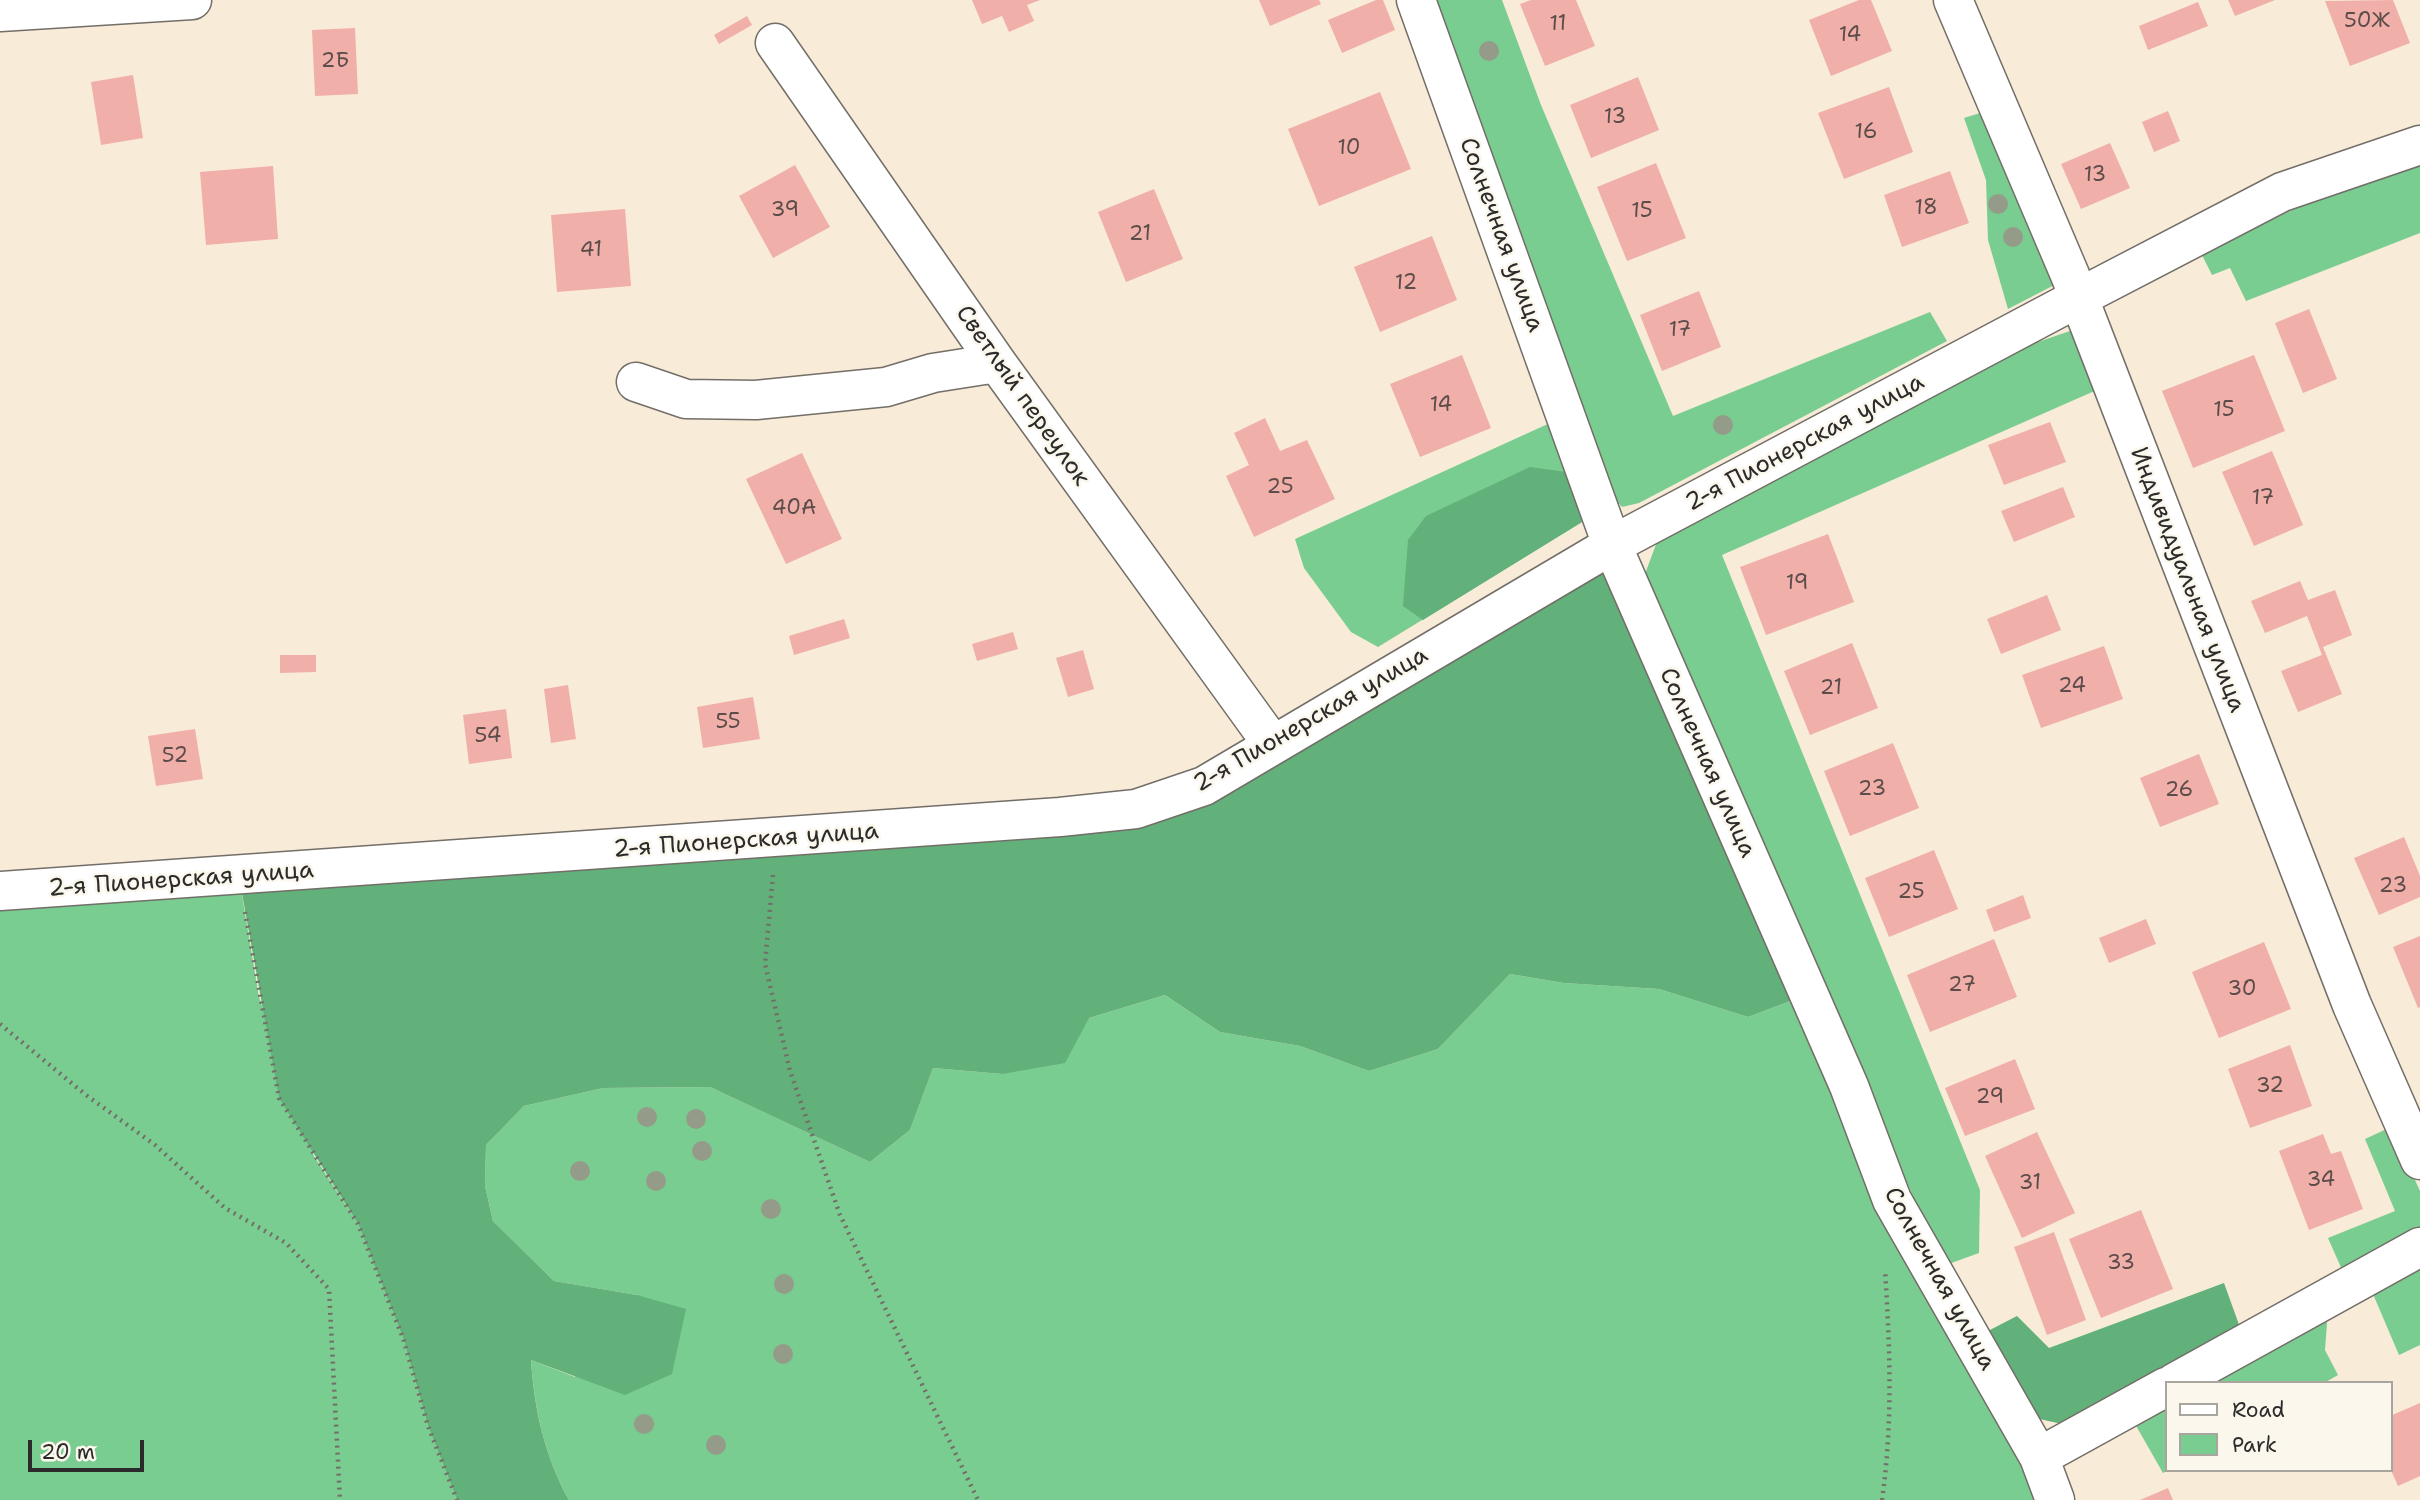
<!DOCTYPE html>
<html>
<head>
<meta charset="utf-8">
<style>
	body { margin:0 }
	#map { position:relative; width:2420px; height:1500px; overflow:hidden; background:#f8ebd8; font-family:"Shantell Sans",sans-serif }
	canvas { display:block }
	.legend { position:absolute; left:2165px; top:1381px; width:228px; height:91px; box-sizing:border-box; background:#fbf7ec; border:2px solid #a8a59f; margin:0; padding:9px 12px; list-style:none; font-size:21px; color:#2b2b2b }
	.legend li { display:flex; align-items:center; gap:14px; height:35px }
	.legend b { width:35px; border:2px solid #a8a59f }
	.scale { position:absolute; left:28px; top:1440px; width:116px; height:32px; box-sizing:border-box; border:4px solid #2b2b2b; border-top:0; padding-left:9px; font-size:21px; line-height:24px; white-space:nowrap; color:#2b2b2b; -webkit-text-stroke:5px #fbf7ec; paint-order:stroke }
</style>
</head>
<body>
<div id="map">
<canvas width="2420" height="1500"></canvas>
<ul class="legend">
<li><b style="height:9px;background:#fff"></b>Road</li>
<li><b style="height:19px;background:#79cd90"></b>Park</li>
</ul>
<div class="scale">20 m</div>
</div>
<script>
const ctx = document.querySelector('canvas').getContext('2d');
ctx.lineJoin = 'round';
function fillPath(path, color) { ctx.fillStyle = color; ctx.fill(path, 'evenodd'); }
function strokePath(path, color, width, dash) { ctx.strokeStyle = color; ctx.lineWidth = width; ctx.lineCap = dash ? 'butt' : 'round'; ctx.setLineDash(dash || []); ctx.stroke(path); }
function drawText(font, color, halo, rows, align = 'center') {
  ctx.font = font + ' "Shantell Sans",sans-serif'; ctx.lineWidth = 5; ctx.setLineDash([]); ctx.textBaseline = 'middle'; ctx.strokeStyle = halo; ctx.fillStyle = color; for (const [text, x, y, turn = 0] of rows) {
    ctx.save(); ctx.translate(x, y); ctx.rotate((+turn || 0) * Math.PI / 180); ctx.textAlign = isNaN(turn) ? turn : align; if (halo) ctx.strokeText(text, 0, 0); ctx.fillText(text, 0, 0); ctx.restore();
  }
}
fillPath(new Path2D(`
	M1434 0H1502L1541 105 1673 416 1930 312 1947 341 1639 503 1622 507 1613 497Z
	M1983 112 2060 282 2008 309 1988 240 1986 180 1964 118Z
	M2420 158V233L2246 301 2230 268 2212 275 2202 255 2358 177Z
	M2070 331 2080 344 2099 389 1722 555 1980 1190 1979 1253 1943 1266 1645 574 1658 539 2029 345Z
	M1550 423 1582 522 1378 647 1351 632 1304 568 1295 539Z
	M239 877 259 997 314 1156 358 1224 403 1338 428 1426 457 1500H0V891Z
	M1510 974 1564 983 1659 989 1748 1017 1809 994 2055 1500H569C545 1457 534 1408 531 1360L575 1377 637 1295 554 1281 493 1221 485 1186 486 1145 524 1106 603 1088 710 1087 870 1162 910 1130 933 1068 1002 1074 1089 1018 1165 995 1220 1032 1300 1046 1369 1071 1438 1049Z
	M2391 1127 2420 1191V1233L2343 1272 2328 1238 2395 1211 2365 1139Z
	M2420 1259V1345L2399 1355 2370 1287Z
	M2323 1315 2327 1323 2325 1350 2338 1375 2324 1383H2207Z
	M2166 1406 2169 1470 2163 1473 2135 1424Z`), '#79cd90');
fillPath(new Path2D(`
	M1530 467 1566 472 1582 522 1423 620 1403 606 1408 540 1426 516Z
	M1612 545 1809 994 1748 1017 1659 989 1564 983 1510 974 1438 1049 1369 1071 1300 1046 1220 1032 1165 995 1089 1018 1065 1063 1002 1074 933 1068 910 1130 870 1162 710 1087 603 1088 524 1106 486 1145 485 1186 493 1221 554 1281 637 1295 686 1309 672 1374 625 1395 531 1360C534 1409 545 1457 569 1500H457L428 1426 403 1338 358 1224 279 1098 239 877 1136 809Z
	M2224 1283 2242 1333 2067 1425 2030 1417 1986 1332 2017 1316 2049 1348Z`), '#62b07a');
fillPath(new Path2D(`
	M972 0H1040L1027 5 1034 21 1009 32 1002 16 982 24Z
	M1259 0H1319L1321 4 1270 26Z
	M1376 0H1383L1395 30 1342 53 1328 20Z
	M1531 0H1576L1595 46 1545 66 1520 4Z
	M1859 0H1871L1892 51 1831 76 1809 20Z
	M2228 0H2275L2235 16Z
	M2393 0 2410 43 2350 66 2325 1Z
	M2198 2 2208 26 2148 50 2139 26Z
	M747 16 752 25 719 44 714 35Z
	M355 28 358 94 315 96 312 30Z
	M133 75 143 138 101 145 91 82Z
	M1638 77 1659 130 1591 158 1570 105Z
	M1889 87 1913 152 1844 179 1818 113Z
	M1380 92 1411 169 1319 206 1288 129Z
	M2168 111 2180 141 2154 152 2142 122Z
	M2110 143 2130 188 2081 209 2061 164Z
	M1656 163 1686 238 1627 261 1597 187Z
	M795 165 830 227 773 258 739 196Z
	M273 166 278 239 206 245 200 172Z
	M1950 171 1969 223 1902 247 1884 195Z
	M1154 189 1183 259 1126 282 1098 212Z
	M625 209 631 286 557 292 551 215Z
	M1432 236 1457 300 1380 332 1354 267Z
	M1699 291 1721 347 1662 371 1640 315Z
	M2309 309 2337 379 2303 393 2275 323Z
	M1462 355 1491 428 1420 457 1390 384Z
	M2254 355 2285 431 2193 468 2162 391Z
	M1265 418 1280 451 1307 440 1335 499 1254 537 1226 476 1249 465 1234 433Z
	M2050 422 2066 462 2004 485 1988 445Z
	M2272 451 2303 525 2254 546 2222 472Z
	M802 453 842 539 786 564 746 479Z
	M2063 487 2075 517 2014 542 2001 511Z
	M1828 534 1854 602 1766 635 1740 567Z
	M2300 581 2308 600 2335 590 2352 635 2323 647 2342 694 2298 712 2281 671 2322 655 2307 616 2265 633 2251 601Z
	M2047 595 2061 630 2001 654 1987 619Z
	M844 619 850 638 794 655 789 636Z
	M1013 632 1018 649 977 661 972 644Z
	M1852 643 1878 708 1810 735 1784 671Z
	M2104 646 2123 699 2041 728 2022 675Z
	M1083 650 1094 689 1068 697 1056 658Z
	M280 655H316V672L280 673Z
	M568 685 576 739 551 743 544 689Z
	M753 697 760 739 703 748 697 707Z
	M506 709 512 758 469 764 463 715Z
	M195 729 203 779 156 786 148 736Z
	M1893 743 1919 808 1850 836 1824 771Z
	M2199 754 2219 804 2160 827 2140 778Z
	M2404 837 2420 876V897L2379 915 2354 858Z
	M1934 850 1958 909 1889 937 1865 878Z
	M2023 895 2031 918 1994 932 1986 910Z
	M2146 919 2156 944 2109 963 2099 938Z
	M2420 936V1007L2418 1008 2393 947Z
	M1994 939 2017 997 1930 1032 1907 975Z
	M2264 942 2291 1009 2219 1038 2192 972Z
	M2290 1045 2312 1106 2250 1128 2228 1069Z
	M2015 1059 2035 1109 1965 1136 1945 1088Z
	M2037 1132 2075 1213 2022 1238 1985 1156Z
	M2323 1134 2331 1154 2341 1151 2363 1209 2309 1230 2279 1151Z
	M2141 1210 2173 1289 2101 1318 2069 1239Z
	M2054 1232 2086 1320 2047 1335 2014 1247Z
	M2420 1403V1476L2398 1486 2390 1468V1416Z
	M2168 1488 2173 1500H2140Z`), '#f0b0a9');
const minor = new Path2D(`
	M1416 0 1612 545 1849 1086 1892 1200 2039 1457 2055 1500
	M1953 0 2070 275 2352 1005 2420 1160
	M0 12 192 0
	M775 43 997 363 1273 745
	M636 382 686 399 756 400 886 387 933 373 997 363
	M0 891 1060 817 1136 809 1204 786 1612 545 2078 298 2282 192 2420 145
	M2174 1383 2420 1247
	M2039 1457 2166 1387`);
strokePath(minor, '#736e68', 41);
strokePath(new Path2D(`
	M773 875 765 964 790 1071 840 1215 978 1500
	M245 912 279 1098 358 1224 403 1338 428 1426 457 1500
	M0 1024 86 1095 155 1145 225 1208 286 1243 329 1289 340 1500
	M1882 1500C1893 1423 1890 1347 1885 1270`), '#736e68', 4.5, [2, 5]);
strokePath(minor, '#fff', 38);
ctx.fillStyle = '#949c89';
for (const [x, y] of [
	[1489,51],
	[1998,204],
	[2013,237],
	[1723,425],
	[647,1117],
	[696,1119],
	[702,1151],
	[580,1171],
	[656,1181],
	[771,1209],
	[784,1284],
	[783,1354],
	[644,1424],
	[716,1445]
]) { ctx.beginPath(); ctx.arc(x, y, 10, 0, 2 * Math.PI); ctx.fill(); }
drawText('21px', '#5c4c4a', null, [
	["50Ж",2367,22],
	["11",1558,25],
	["14",1850,36],
	["2Б",335,62],
	["13",1615,118],
	["16",1866,133],
	["10",1349,149],
	["13",2095,176],
	["18",1926,209],
	["39",785,211],
	["15",1642,212],
	["21",1140,235],
	["41",591,251],
	["12",1406,284],
	["17",1680,331],
	["14",1441,406],
	["15",2224,411],
	["25",1280,488],
	["17",2263,499],
	["40А",794,509],
	["19",1797,584],
	["24",2072,687],
	["21",1831,689],
	["55",728,723],
	["54",488,737],
	["52",175,757],
	["23",1872,790],
	["26",2179,791],
	["23",2393,887],
	["25",1911,893],
	["27",1962,986],
	["30",2242,990],
	["32",2270,1087],
	["29",1990,1098],
	["34",2321,1181],
	["31",2030,1184],
	["33",2121,1264]
]);
drawText('24px', '#2b2b2b', '#fbf7ec', [
	["Солнечная улица",1501,235,70],
	["Светлый переулок",1022,396,55],
	["2-я Пионерская улица",1805,443,-28],
	["Индивидуальная улица",2187,580,69],
	["2-я Пионерская улица",1311,720,-30],
	["Солнечная улица",1707,763,66],
	["2-я Пионерская улица",746,841,-4],
	["2-я Пионерская улица",181,880,-4],
	["Солнечная улица",1939,1279,61]
]);
</script>
</body>
</html>
